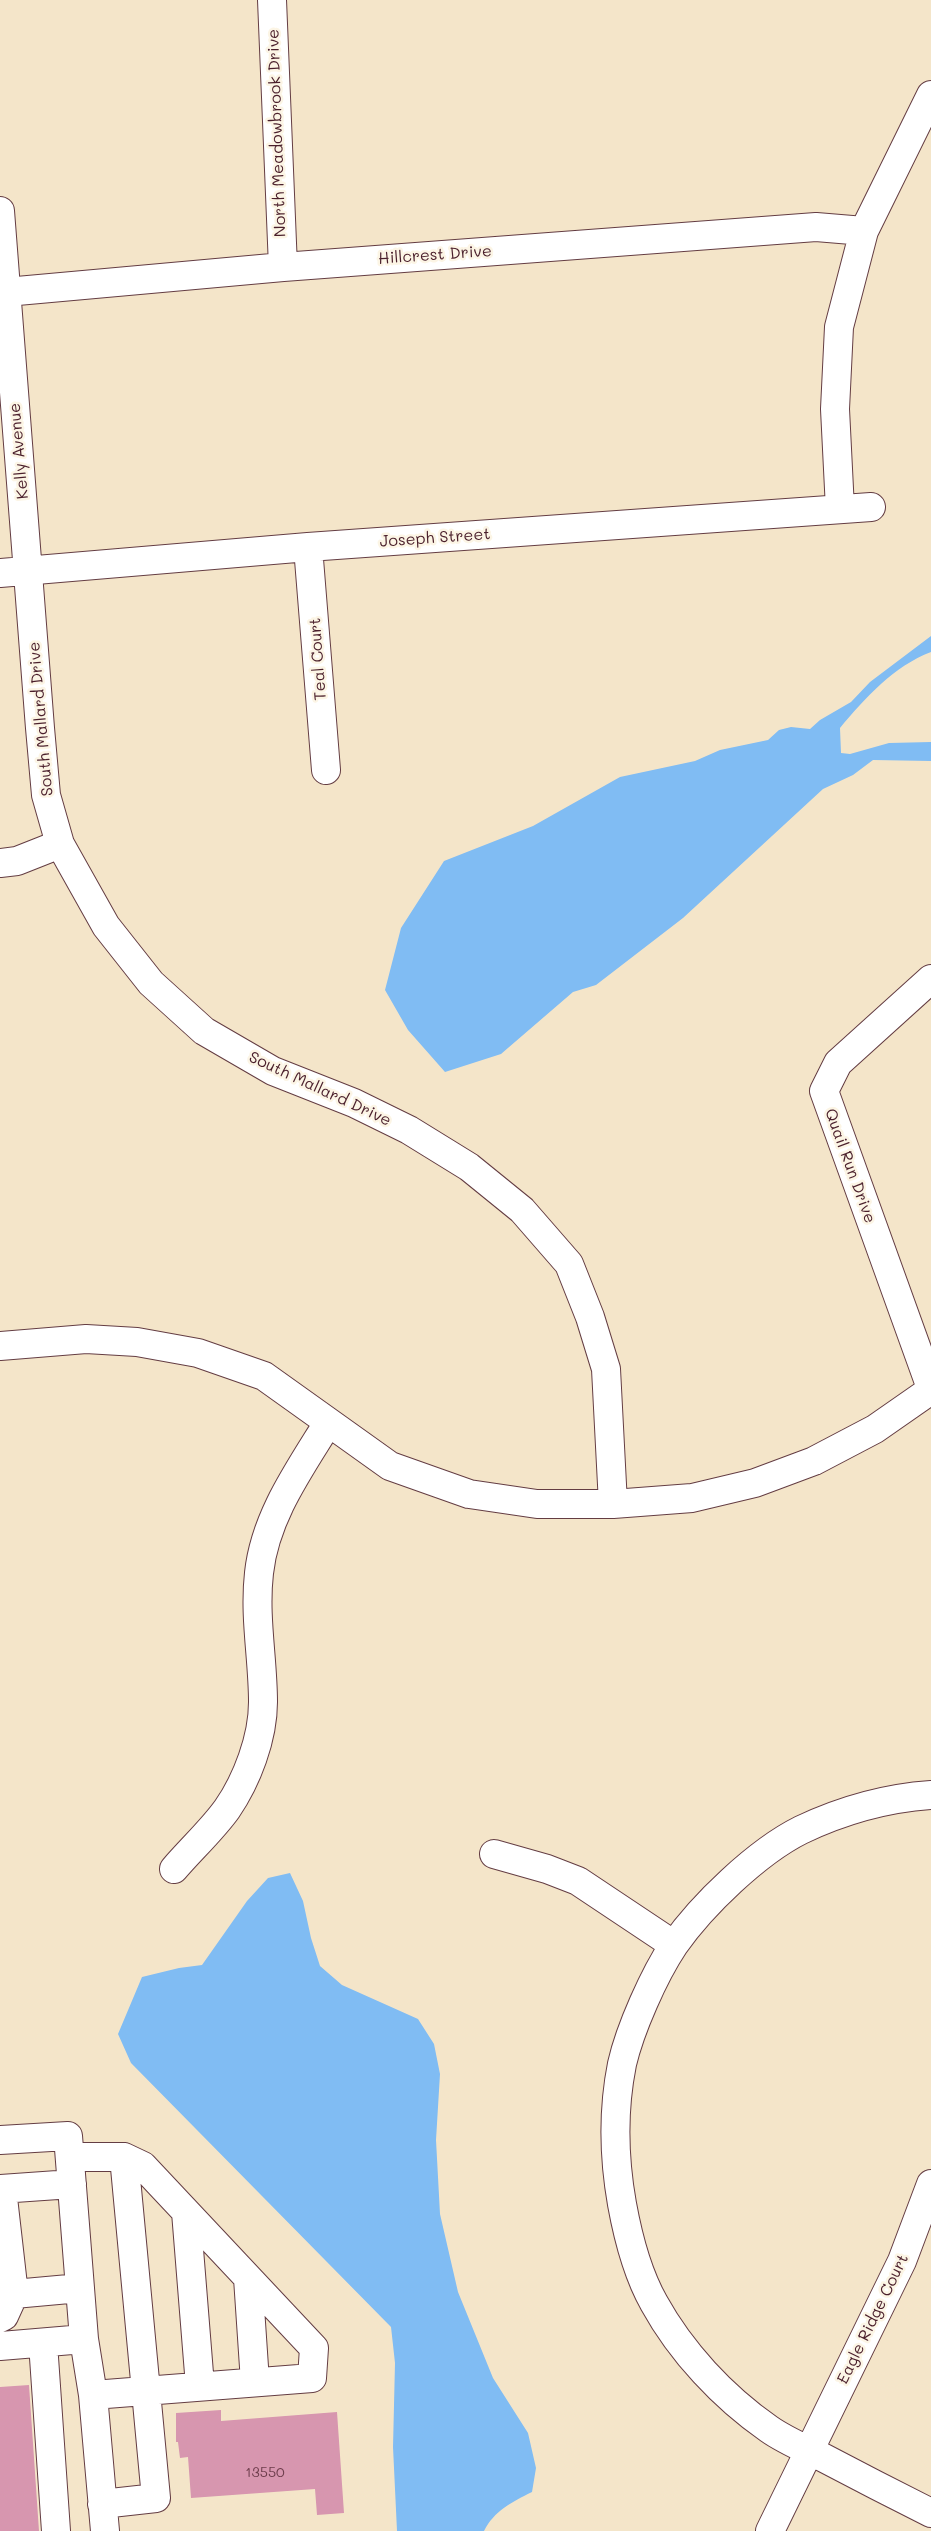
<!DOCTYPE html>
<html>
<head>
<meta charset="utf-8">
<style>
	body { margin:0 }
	canvas { display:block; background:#f4e5c9 }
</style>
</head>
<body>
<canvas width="931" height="2531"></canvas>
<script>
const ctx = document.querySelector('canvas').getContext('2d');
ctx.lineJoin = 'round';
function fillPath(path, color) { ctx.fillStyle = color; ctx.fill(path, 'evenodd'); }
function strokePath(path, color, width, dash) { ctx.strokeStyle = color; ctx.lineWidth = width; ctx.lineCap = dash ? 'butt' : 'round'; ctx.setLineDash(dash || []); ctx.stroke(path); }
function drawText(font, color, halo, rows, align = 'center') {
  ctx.font = font + ' Mali,sans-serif'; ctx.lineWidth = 5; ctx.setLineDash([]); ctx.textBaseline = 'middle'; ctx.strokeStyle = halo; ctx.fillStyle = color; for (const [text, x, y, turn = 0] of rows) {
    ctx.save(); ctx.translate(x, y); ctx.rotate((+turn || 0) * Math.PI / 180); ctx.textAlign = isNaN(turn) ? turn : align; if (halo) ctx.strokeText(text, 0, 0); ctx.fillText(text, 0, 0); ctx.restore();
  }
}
fillPath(new Path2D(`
	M931 636V652C894 666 865 698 840 728L841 753 850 754 889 743 931 742V761L873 760 853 775 823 789 683 918 596 985 573 992 501 1054 445 1072 408 1030 385 990 401 928 444 861 533 826 620 777 695 761 720 750 768 740 779 730 791 727 810 729 820 720 851 702 870 682Z
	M290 1873 303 1901 311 1938 320 1966 342 1985 418 2019 434 2044 440 2074 436 2140 440 2214 458 2292 493 2378 528 2433 536 2468 532 2492C512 2502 494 2511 484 2531H397L393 2447 395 2363 391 2327 131 2063 118 2034 142 1977 179 1968 202 1965 247 1901 268 1878Z`), '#80bcf3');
fillPath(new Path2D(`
	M29 2385 39 2531H0V2387Z
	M221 2410V2421L337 2412 344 2513 317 2515 315 2489 191 2498 188 2457 180 2458 178 2442H176V2413Z`), '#d796af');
const minor = new Path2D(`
	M272 0 283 267
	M0 211 40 728 46 795 60 844 106 926 151 983 204 1031 273 1071 354 1103 409 1130 469 1167 522 1210 569 1264 590 1317 606 1369 613 1504
	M6 292 283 267 816 227 864 231
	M840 509 835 409 839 327 864 231 931 95
	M308 547 326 770
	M0 573 308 547 871 507
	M0 863 17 861 60 844
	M931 979 838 1063 824 1091 931 1388
	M0 1346 86 1339 137 1342 198 1353 264 1376 390 1466 469 1494 537 1504H613L692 1498 755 1483 814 1461 875 1429 931 1390
	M931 1795C887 1798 841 1811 801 1830 757 1852 702 1905 674 1945 654 1975 630 2029 622 2064 613 2109 614 2159 622 2204 628 2237 637 2273 654 2303 681 2352 723 2397 769 2429 786 2441 806 2449 824 2458 860 2477 895 2495 931 2513
	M494 1854 547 1869 578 1881 674 1945
	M174 1869C191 1849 212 1830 227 1809 247 1780 263 1738 263 1702 263 1659 254 1617 259 1573 265 1517 299 1470 328 1423
	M0 2140 68 2136 84 2339 93 2395 105 2531
	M70 2157H124L156 2498 102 2504
	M0 2189 72 2184
	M2 2189 14 2294
	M186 2212 200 2386
	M248 2278 255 2382
	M0 2318 4 2316 14 2294 80 2288
	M43 2343 56 2531
	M0 2346 84 2339
	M93 2395 312 2378 314 2348 143 2166 124 2157
	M770 2531 902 2261 931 2184`);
strokePath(minor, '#643d43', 30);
strokePath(minor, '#fff', 28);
drawText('14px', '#6d3d4c', null, [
	["13550",265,2473]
]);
drawText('16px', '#4a1f2b', '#fcf5e5', [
	["North Meadowbrook Drive",277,133,-92],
	["Hillcrest Drive",435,255,-4],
	["Kelly Avenue",19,451,-95],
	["Joseph Street",435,538,-4],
	["Teal Court",318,659,-94],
	["South Mallard Drive",41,719,-95],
	["South Mallard Drive",320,1089,25],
	["Quail Run Drive",850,1166,70],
	["Eagle Ridge Court",873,2319,-64]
]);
</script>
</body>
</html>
